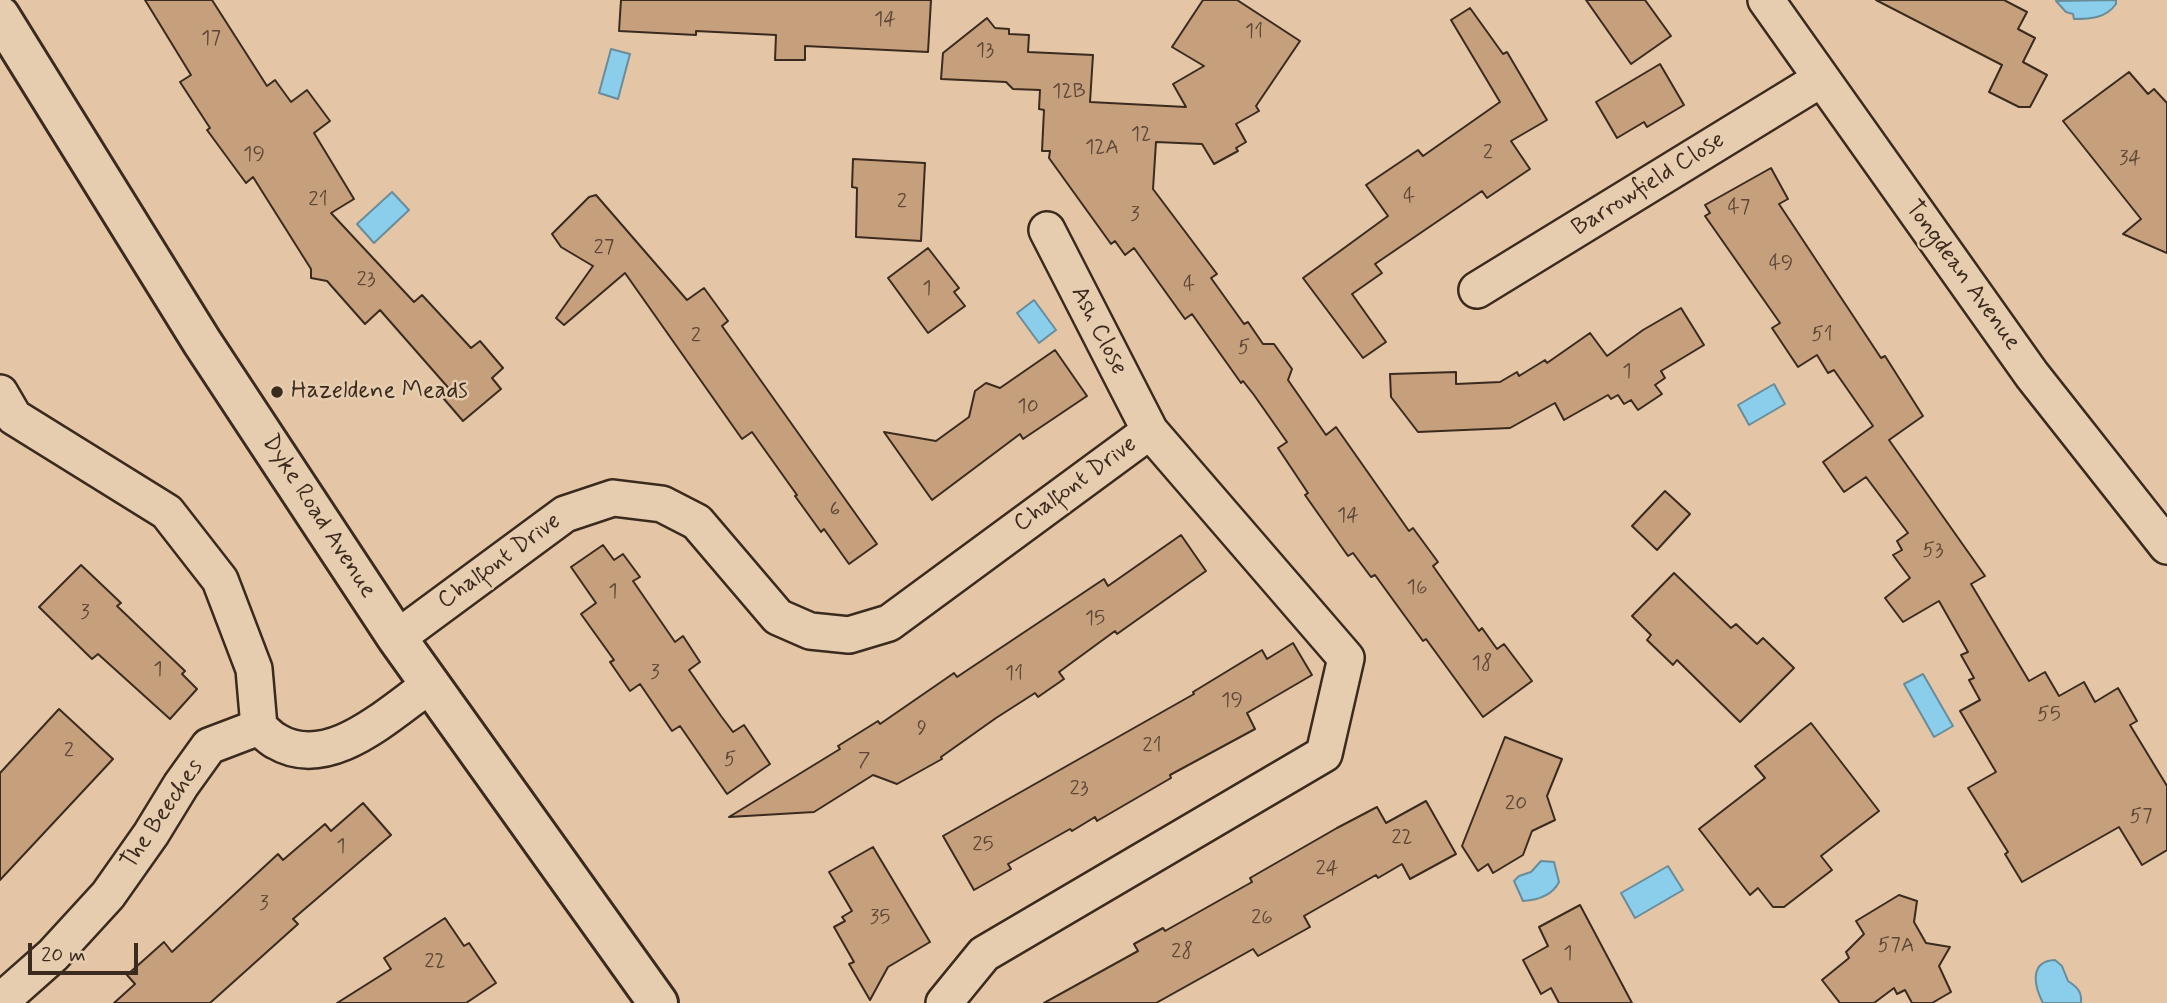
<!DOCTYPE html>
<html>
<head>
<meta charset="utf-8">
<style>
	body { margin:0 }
	#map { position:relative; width:2167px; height:1003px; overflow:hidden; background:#e4c6a7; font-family:Mynerve,sans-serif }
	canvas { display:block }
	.scale { position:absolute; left:28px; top:943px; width:110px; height:32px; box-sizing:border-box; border:4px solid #3b2a1e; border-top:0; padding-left:9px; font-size:21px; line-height:24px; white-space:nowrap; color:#3b2a1e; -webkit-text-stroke:5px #e7cdaf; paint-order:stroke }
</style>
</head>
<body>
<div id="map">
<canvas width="2167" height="1003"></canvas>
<div class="scale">20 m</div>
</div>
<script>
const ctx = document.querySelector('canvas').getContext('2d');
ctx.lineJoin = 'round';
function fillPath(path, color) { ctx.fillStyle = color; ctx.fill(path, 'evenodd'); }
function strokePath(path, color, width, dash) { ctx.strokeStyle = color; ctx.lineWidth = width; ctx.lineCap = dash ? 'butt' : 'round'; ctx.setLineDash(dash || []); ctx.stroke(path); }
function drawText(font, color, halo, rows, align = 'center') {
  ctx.font = font + ' Mynerve,sans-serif'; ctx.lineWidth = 5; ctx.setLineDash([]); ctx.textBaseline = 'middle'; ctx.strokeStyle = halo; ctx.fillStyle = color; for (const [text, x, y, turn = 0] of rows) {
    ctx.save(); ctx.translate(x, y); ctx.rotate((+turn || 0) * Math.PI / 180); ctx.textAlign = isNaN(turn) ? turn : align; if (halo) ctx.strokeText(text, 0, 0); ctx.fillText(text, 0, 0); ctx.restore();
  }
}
const water = new Path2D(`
	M2116 0V4C2106 18 2091 19 2074 19L2073 14 2066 12 2056 1Z
	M611 49 630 54 618 99 599 93Z
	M392 192 409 210 374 243 357 224Z
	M1034 300 1056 330 1039 343 1017 313Z
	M1774 384 1785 404 1749 425 1738 405Z
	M1923 674 1953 726 1934 737 1904 684Z
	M1541 861 1554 862 1559 882C1552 896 1538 900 1523 901L1514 881 1519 876 1531 872Z
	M1668 866 1683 890 1635 918 1621 893Z
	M2055 960 2062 966 2068 981C2077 987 2082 991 2081 1003H2043C2034 986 2029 961 2055 960Z`);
fillPath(water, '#8aceeb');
strokePath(water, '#6a8c99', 2);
const building = new Path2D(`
	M145 0H212L267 86 275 80 291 102 307 90 330 121 314 133 354 199 331 213 414 302 422 295 471 348 480 341 503 368 492 378 501 389 463 421 444 399 452 392 380 310 365 324 327 281 311 278V269L253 177 246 183 207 130 210 128 180 82 191 75Z
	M621 0H931L928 52 805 46V60H775L776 35 696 31V35L619 31Z
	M1203 0H1237L1300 41 1256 106 1259 111 1236 124 1246 142 1236 148 1238 151 1214 164 1202 144 1156 142 1153 189 1217 274 1211 278 1244 324 1248 322 1263 344H1274L1292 369 1288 380 1326 435 1336 427 1409 531 1413 528 1438 562 1433 566 1479 631 1482 628 1497 649 1504 644 1532 681 1483 717 1426 639 1423 641 1375 575 1371 577 1353 553 1348 556 1305 495 1308 493 1278 448 1287 442 1254 395 1243 381 1241 383 1192 314 1185 319 1134 248 1125 255 1115 241 1111 244 1049 158 1050 151H1042L1044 110 1039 109 1040 90 1013 89 1006 82 941 79 943 53 987 18 995 28 1009 29V34L1029 35 1028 52 1093 55 1090 102 1186 107 1173 84 1204 66 1172 47Z
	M1586 0H1645L1671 36 1631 64Z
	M1876 0H2004L2027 12 2018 29 2035 38 2023 62 2047 75 2030 107H2019L1989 92 2002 65Z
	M1470 8 1503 54 1507 52 1547 120 1511 141 1530 169 1487 198 1482 191 1375 264 1382 273 1352 294 1386 342 1363 358 1303 278 1388 216 1366 185 1418 150 1423 156 1500 102 1451 20Z
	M1660 64 1684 105 1647 127 1644 122 1617 138 1596 102Z
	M2129 72 2148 94 2154 89 2167 103V253L2123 234 2141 219 2063 121Z
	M853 159 925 163 921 241 856 237 857 188 852 187Z
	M1771 168 1788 199 1779 204 1881 358 1885 356 1923 416 1889 440 1985 576 1971 584 2029 681 2045 672 2059 696 2084 682 2095 702 2118 688 2137 721 2130 725 2167 786V850L2142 865 2119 827 2022 882 2005 854 2008 852 1968 788 1996 772 1960 711 1980 700 1969 680 1974 678 1961 655 1968 652 1939 601 1903 622 1885 598 1910 578 1893 555 1902 550 1897 541 1908 533 1866 477 1844 492 1823 462 1873 426 1834 370 1828 373 1817 355 1798 367 1772 328 1780 323 1705 216 1710 213 1705 205Z
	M596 195 687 300 704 288 728 321 722 326 877 544 849 564 824 529 821 532 795 496 797 495 752 432 742 439 625 273 564 325 556 318 593 266 561 247 552 234 589 197Z
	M928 248 959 288 954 292 965 306 928 333 888 278Z
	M1681 308 1704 345 1661 371 1665 378 1655 385 1662 394 1638 410 1631 400 1624 404 1618 395 1611 399 1608 395 1564 420 1555 403 1510 428 1418 432 1391 397 1390 374 1456 372V384L1500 382 1517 372 1519 376 1545 360 1547 363 1590 333 1607 356 1643 330Z
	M1055 350 1087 396 1023 439 1020 434 932 500 884 432 936 441 969 417 975 391 986 383 1000 388Z
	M1665 491 1690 514 1657 550 1632 526Z
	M1181 535 1206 571 1117 634 1115 631 1059 672 1064 679 1038 697 1035 693 996 718 941 757 942 759 897 784 873 775 814 812 729 817 840 749 838 746 878 721 880 724 954 673 957 677 1104 579 1108 586Z
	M603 545 614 560 623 554 640 577 633 581 675 642 683 636 700 662 689 670 721 716 733 732 744 725 770 764 727 794 680 726 672 731 640 684 630 691 610 662 614 660 581 614 596 603 571 567Z
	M81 565 121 603 117 606 185 671 182 674 197 689 170 719 98 654 92 659 39 607Z
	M1674 573 1731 628 1736 624 1757 644 1763 638 1794 668 1740 722 1677 660 1673 665 1647 640 1651 635 1632 616Z
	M1293 643 1312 675 1247 713 1255 729 1170 775 1171 778 1097 821 1095 817 1072 831 1070 829 1008 864 1011 869 974 890 943 836 1194 694 1193 692 1262 650 1267 659Z
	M59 709 113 759 0 880V773Z
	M1811 723 1879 811 1821 856 1832 870 1784 907H1773L1758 888 1750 895 1699 829 1765 778 1755 766Z
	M1505 737 1562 759 1547 796 1555 820 1532 831 1523 855 1493 873 1488 864 1478 871 1462 846Z
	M1426 801 1456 854 1410 879 1402 864 1378 878 1376 875 1304 916 1310 927 1258 956 1253 949 1156 1003H1044L1138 951 1134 944 1163 928 1165 931 1252 882 1250 878 1337 828 1377 807 1386 823Z
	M363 803 391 835 293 919 298 924 210 1003H114L135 984 127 975 164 942 172 952 278 854 283 860 325 824 331 831Z
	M873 847 930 942 888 967 870 1000 849 964 854 962 834 927 845 921 842 917 852 911 829 872Z
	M1899 895 1917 901 1914 922 1926 943 1950 947 1939 966 1951 992 1932 1003H1912L1905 990 1897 994 1894 988 1874 1003H1840L1822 980 1849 958 1846 952 1864 934 1856 921Z
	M1580 905 1632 1003H1559L1551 988 1541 994 1523 960 1548 946 1539 927Z
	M445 918 464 946 469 943 496 983 466 1003H337L391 969 384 958Z`);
fillPath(building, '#c69f7d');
strokePath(building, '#3b2a1e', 2);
const minor = new Path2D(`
	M1766 0 2032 375 2167 546
	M1047 230 1150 431
	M1477 290 1821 79
	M0 393 14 417 167 512 220 580 254 669 259 727
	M397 638 565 514 613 498 662 504 697 522 778 617 810 631 849 635 889 623 1150 431 1346 658 1324 754 984 954 944 1003
	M0 1002 53 955 108 895 151 834 181 785 209 746 259 727C265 732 270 738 276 741 329 773 389 713 430 685`);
const tertiary = new Path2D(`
	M0 16 202 342 397 638 658 1003`);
strokePath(minor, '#3b2a1e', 40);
strokePath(tertiary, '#3b2a1e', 44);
strokePath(minor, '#e7cdaf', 35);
strokePath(tertiary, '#e7cdaf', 38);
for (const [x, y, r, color] of [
	[277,392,7,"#3b2a1e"]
]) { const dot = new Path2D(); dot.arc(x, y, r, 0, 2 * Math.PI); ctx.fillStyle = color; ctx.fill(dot); strokePath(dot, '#e7cdaf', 2.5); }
drawText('21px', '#5e4736', null, [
	["14",885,21],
	["11",1254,33],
	["17",211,40],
	["13",985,52],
	["12B",1069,93],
	["12",1141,136],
	["12A",1102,149],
	["2",1488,154],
	["19",254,156],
	["34",2130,160],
	["4",1409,198],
	["21",318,201],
	["2",902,203],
	["47",1739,209],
	["3",1135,216],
	["27",604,249],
	["49",1781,265],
	["23",366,281],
	["4",1189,286],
	["1",927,290],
	["51",1822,336],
	["2",696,337],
	["5",1244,349],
	["1",1627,373],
	["10",1028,408],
	["6",835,511],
	["14",1348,517],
	["53",1933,552],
	["16",1417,589],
	["1",613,593],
	["3",85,614],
	["15",1095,620],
	["18",1482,665],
	["1",158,671],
	["3",655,674],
	["11",1014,675],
	["19",1232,702],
	["55",2049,716],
	["9",922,730],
	["21",1152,747],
	["2",69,752],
	["5",730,761],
	["7",864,762],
	["23",1079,790],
	["20",1516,805],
	["57",2141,818],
	["22",1402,839],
	["25",983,846],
	["1",341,848],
	["24",1327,870],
	["3",264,905],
	["35",880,919],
	["26",1262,919],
	["57A",1896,947],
	["28",1182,953],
	["1",1568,955],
	["22",435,963]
]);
drawText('24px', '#3b2a1e', '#e7cdaf', [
	["Barrowfield Close",1649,185,-32],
	["Tongdean Avenue",1962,276,54],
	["Ash Close",1098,331,63],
	["Chalfont Drive",1076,485,-36],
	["Dyke Road Avenue",318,517,57],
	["Chalfont Drive",500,562,-36],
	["The Beeches",163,815,-56]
]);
drawText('24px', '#3b2a1e', '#e7cdaf', [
	["Hazeldene Meads",291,392]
], 'left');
</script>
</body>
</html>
